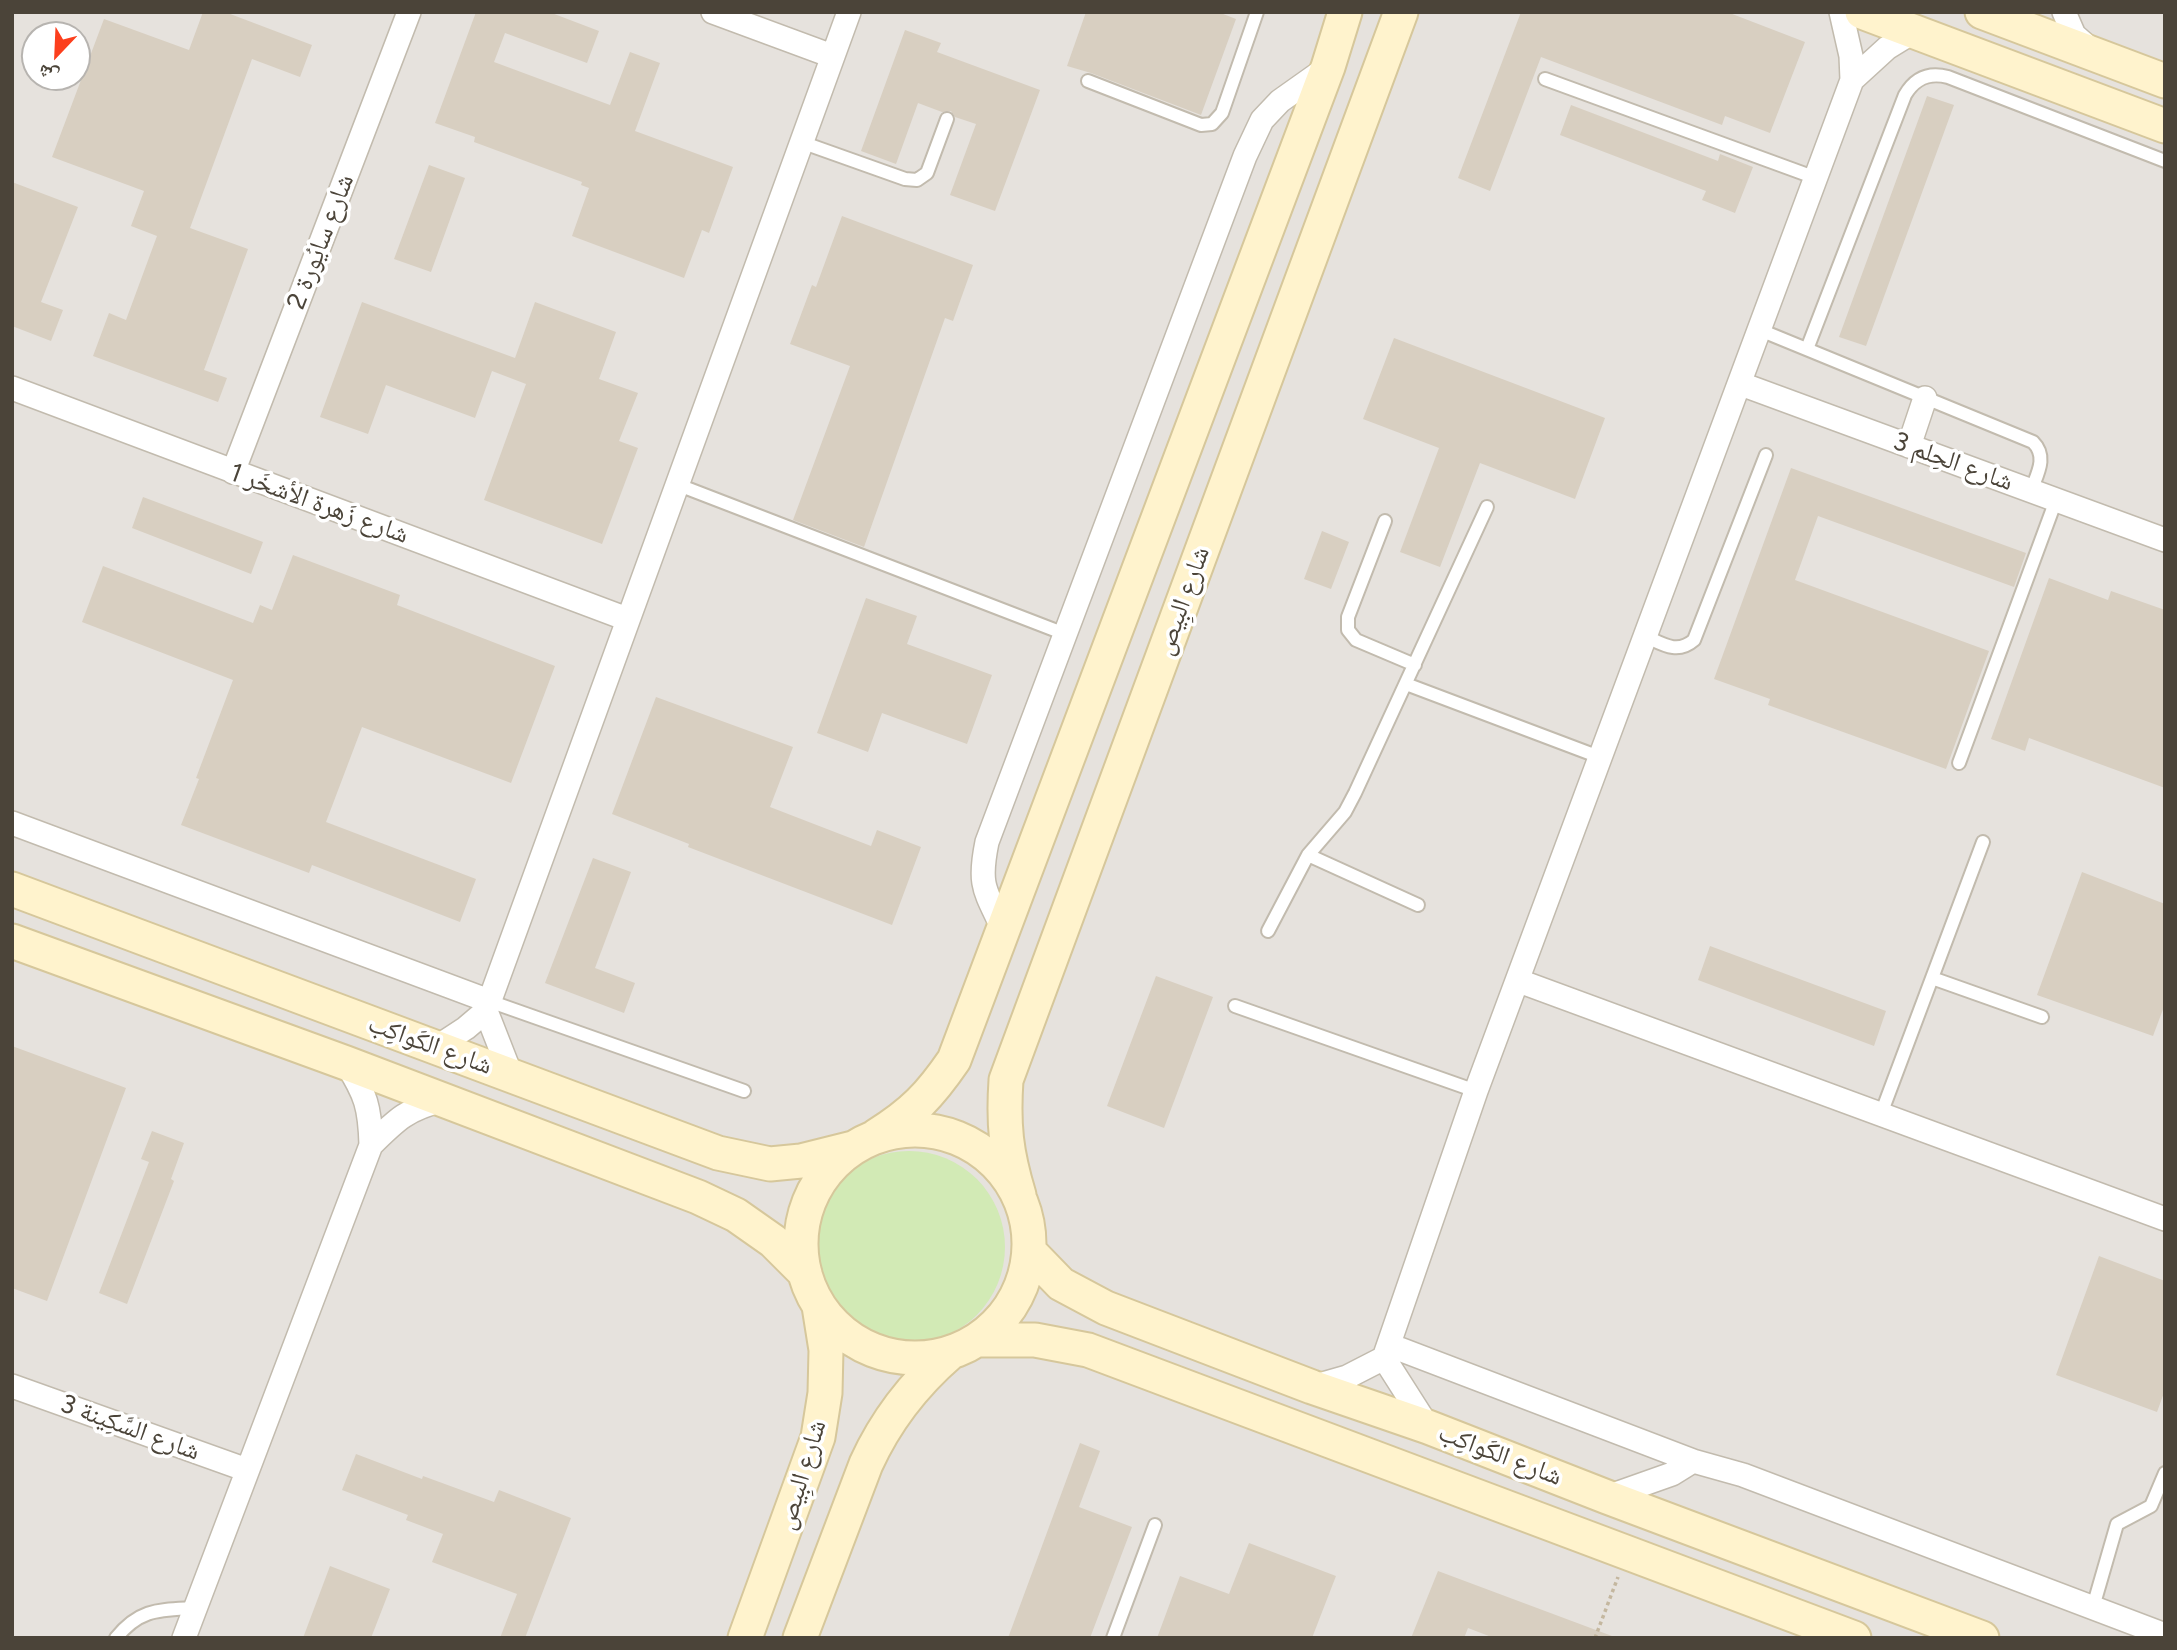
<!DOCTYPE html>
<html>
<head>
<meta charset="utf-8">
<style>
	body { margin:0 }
	#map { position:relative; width:2177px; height:1650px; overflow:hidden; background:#f6f3ec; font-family:Figtree,"Noto Naskh Arabic",sans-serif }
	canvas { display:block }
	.frame { position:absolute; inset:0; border:14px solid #4b4439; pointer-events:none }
	.north { position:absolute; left:21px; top:21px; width:70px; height:70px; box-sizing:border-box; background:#fff; border:2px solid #b7b4b0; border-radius:50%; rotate:203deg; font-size:19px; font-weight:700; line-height:28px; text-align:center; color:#4b4439 }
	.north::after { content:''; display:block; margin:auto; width:24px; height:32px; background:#fc3f1d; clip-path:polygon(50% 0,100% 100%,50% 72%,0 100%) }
</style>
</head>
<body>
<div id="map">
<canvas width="2177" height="1650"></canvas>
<div class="frame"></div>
<div class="north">ش</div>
</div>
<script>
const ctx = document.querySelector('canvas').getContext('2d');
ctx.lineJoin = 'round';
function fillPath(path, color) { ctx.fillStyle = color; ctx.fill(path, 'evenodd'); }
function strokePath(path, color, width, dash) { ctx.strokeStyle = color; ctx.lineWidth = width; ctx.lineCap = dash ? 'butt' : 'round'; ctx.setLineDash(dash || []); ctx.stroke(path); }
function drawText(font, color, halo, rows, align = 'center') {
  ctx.font = font + ' Figtree,"Noto Naskh Arabic",sans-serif'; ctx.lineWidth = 7; ctx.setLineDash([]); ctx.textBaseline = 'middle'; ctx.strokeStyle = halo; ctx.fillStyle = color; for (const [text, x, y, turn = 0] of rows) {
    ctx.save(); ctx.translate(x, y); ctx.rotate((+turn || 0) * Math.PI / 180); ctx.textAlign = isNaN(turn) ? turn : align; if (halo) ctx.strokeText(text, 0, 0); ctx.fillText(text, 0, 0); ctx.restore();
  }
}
fillPath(new Path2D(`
	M12 12H2165V1638H12ZM35 35H77V77H35Z`), '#e6e2dd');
fillPath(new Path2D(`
	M813 1247a96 96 0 1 1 192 0a96 96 0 1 1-192 0Z`), '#d2eab5');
fillPath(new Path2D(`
	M203 12H225L312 45 300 77 252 59 190 228 248 249 204 370 227 378 218 402 93 356 109 313 126 320 157 236 131 226 144 191 52 157 104 19 189 50Z
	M476 12H549L599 31 587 63 505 33 494 62 610 105 630 52 660 63 635 131 733 167 709 233 702 230 684 278 572 236 589 188 581 185 582 182 474 142 475 137 435 123Z
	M1086 12H1218L1236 19 1201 115 1091 73 1067 66Z
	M1521 12H1727L1805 42 1770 133 1725 116 1722 125 1541 57 1490 191 1458 178Z
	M905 30 941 43 937 52 1040 90 995 211 950 195 976 124 955 117 951 111 942 112 918 103 896 164 861 151Z
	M1927 96 1954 105 1866 346 1839 337Z
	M1571 105 1718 161 1720 154 1753 167 1735 213 1702 200 1706 191 1560 135Z
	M429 165 465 178 431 272 394 259Z
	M12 182 78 207 41 302 63 310 51 341 12 326Z
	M842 216 973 265 953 321 945 318 864 547 793 520 850 366 790 344 812 285 816 287Z
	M362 302 515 358 535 302 616 332 599 379 638 393 619 441 638 448 602 544 484 500 526 384 492 371 475 418 386 385 368 434 320 417Z
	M1394 338 1605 418 1575 499 1480 463 1440 567 1400 552 1439 448 1363 419Z
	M1791 468 2026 553 2014 587 1818 516 1795 580 1989 651 1946 769 1768 705 1770 699 1714 679Z
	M143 497 263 542 251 574 132 528Z
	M1322 531 1349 542 1331 589 1304 579Z
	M293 555 400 595 397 605 555 666 511 783 362 727 326 822 476 879 460 922 312 865 309 873 181 825 199 779 196 778 233 680 82 622 103 566 253 623 260 605 272 610Z
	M2049 578 2108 600 2111 591 2165 610V788L2029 738 2025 751 1991 739Z
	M866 598 917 616 907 644 992 675 967 744 882 713 868 752 817 733Z
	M656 697 793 747 770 807 871 846 877 830 921 847 892 925 688 847 689 844 612 814Z
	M593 858 631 872 595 968 635 983 624 1013 545 983Z
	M2082 872 2165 904V1004L2153 1036 2037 995Z
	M1710 946 1886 1011 1874 1046 1698 980Z
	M1156 976 1213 997 1164 1128 1107 1106Z
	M12 1046 126 1088 47 1301 12 1288Z
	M152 1131 184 1143 171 1179 174 1181 127 1304 99 1293 149 1162 141 1159Z
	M2099 1256 2165 1281V1390L2157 1412 2056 1375Z
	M1080 1443 1100 1451 1079 1507 1132 1527 1090 1638H1008Z
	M356 1454 422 1479 423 1476 494 1502 499 1490 571 1518 525 1638H500L517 1594 432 1562 443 1534 406 1520 408 1515 342 1490Z
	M1249 1543 1336 1576 1312 1638H1157L1180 1576 1229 1594Z
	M330 1566 390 1589 371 1638H303Z
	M1438 1571 1612 1636V1638H1494L1468 1628 1464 1638H1411Z`), '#d8cfc1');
const lane = new Path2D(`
	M1545 79 1816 178
	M1088 81 1201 125 1212 124 1222 113 1257 12
	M801 142 905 179 917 180 927 173 947 119
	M1760 330 2033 442C2048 457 2037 474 2031 491
	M1807 349 1905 95C1915 78 1929 72 1948 77L2165 161
	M676 484 1065 634
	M1385 521 1348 617V630L1356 640 1415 665
	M1647 637C1664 645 1678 654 1694 640L1766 455
	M1406 684 1602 758
	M1959 763 2056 500
	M1308 855 1418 905
	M1268 931 1308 855 1345 812 1355 793 1487 507
	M1932 978 2042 1017
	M489 1001 744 1091
	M1235 1006 1476 1091
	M1881 1114 1983 842
	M2093 1607 2117 1524 2151 1506 2165 1473
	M116 1638C140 1608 160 1610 195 1608
	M1113 1638 1155 1525`);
const street = new Path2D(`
	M713 12 832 56
	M1841 12 1851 56 1852 80
	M2064 12 2074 35 2090 49
	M1741 384 2165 540
	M12 388 627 619
	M1909 446 1925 398
	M233 472 409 12
	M12 823 489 1001
	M1003 929C985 890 978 886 987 842L1245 156 1262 120 1280 101 1328 67
	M1519 981 2165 1219
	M486 1011 511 1075
	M437 1047 466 1028 486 1011 849 12
	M371 1145C396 1120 408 1108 444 1100
	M1389 1345 1693 1461
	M1384 1358 1428 1427
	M12 1386 247 1470
	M1312 1387 1347 1377 1384 1358 1476 1091 1852 80 1887 48 1913 32
	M1607 1497 1672 1474 1693 1461 1743 1475 2165 1635
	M184 1638 371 1145C370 1107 366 1095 346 1063`);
const secondary = new Path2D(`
	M1862 12 2165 126
	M1982 12 2165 81
	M12 889 718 1153 770 1164 801 1161 853 1148
	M12 941 346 1063 698 1197 736 1215 773 1241 805 1273
	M801 1244a114 114 0 1 1 228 0a114 114 0 1 1-228 0Z
	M876 1136C913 1113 930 1095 954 1060L1328 67 1345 12
	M1019 1195C1006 1152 1003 1125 1006 1080L1401 12
	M1030 1252 1061 1284 1106 1308 1312 1387 1428 1427 1607 1497 1982 1638
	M977 1340H1035L1088 1350 1854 1638
	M745 1638 818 1437 825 1393 826 1350 819 1306
	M800 1638 866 1464C886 1420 913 1385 950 1353`);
strokePath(lane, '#c2bbae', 16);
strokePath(street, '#c2bbae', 26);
strokePath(secondary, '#d6c79b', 37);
strokePath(new Path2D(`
	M1595 1638 1618 1577`), '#c4b79f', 3.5, [3.5, 3.5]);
strokePath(lane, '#fff', 12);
strokePath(street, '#fff', 23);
strokePath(secondary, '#fff3cd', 33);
drawText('26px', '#4b4439', '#fff', [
	["شارع سايُورة 2",321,242,-69],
	["شارع الحِلم 3",1953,462,20],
	["شارع زَهرة الأشخَر 1",319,504,20],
	["شارع البِيص",1183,601,-70],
	["شارع الكَواكِب",430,1045,20],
	["شارع السَّكِينة 3",130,1428,20],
	["شارع الكَواكِب",1500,1455,21],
	["شارع البِيص",802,1475,-73]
]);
</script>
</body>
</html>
